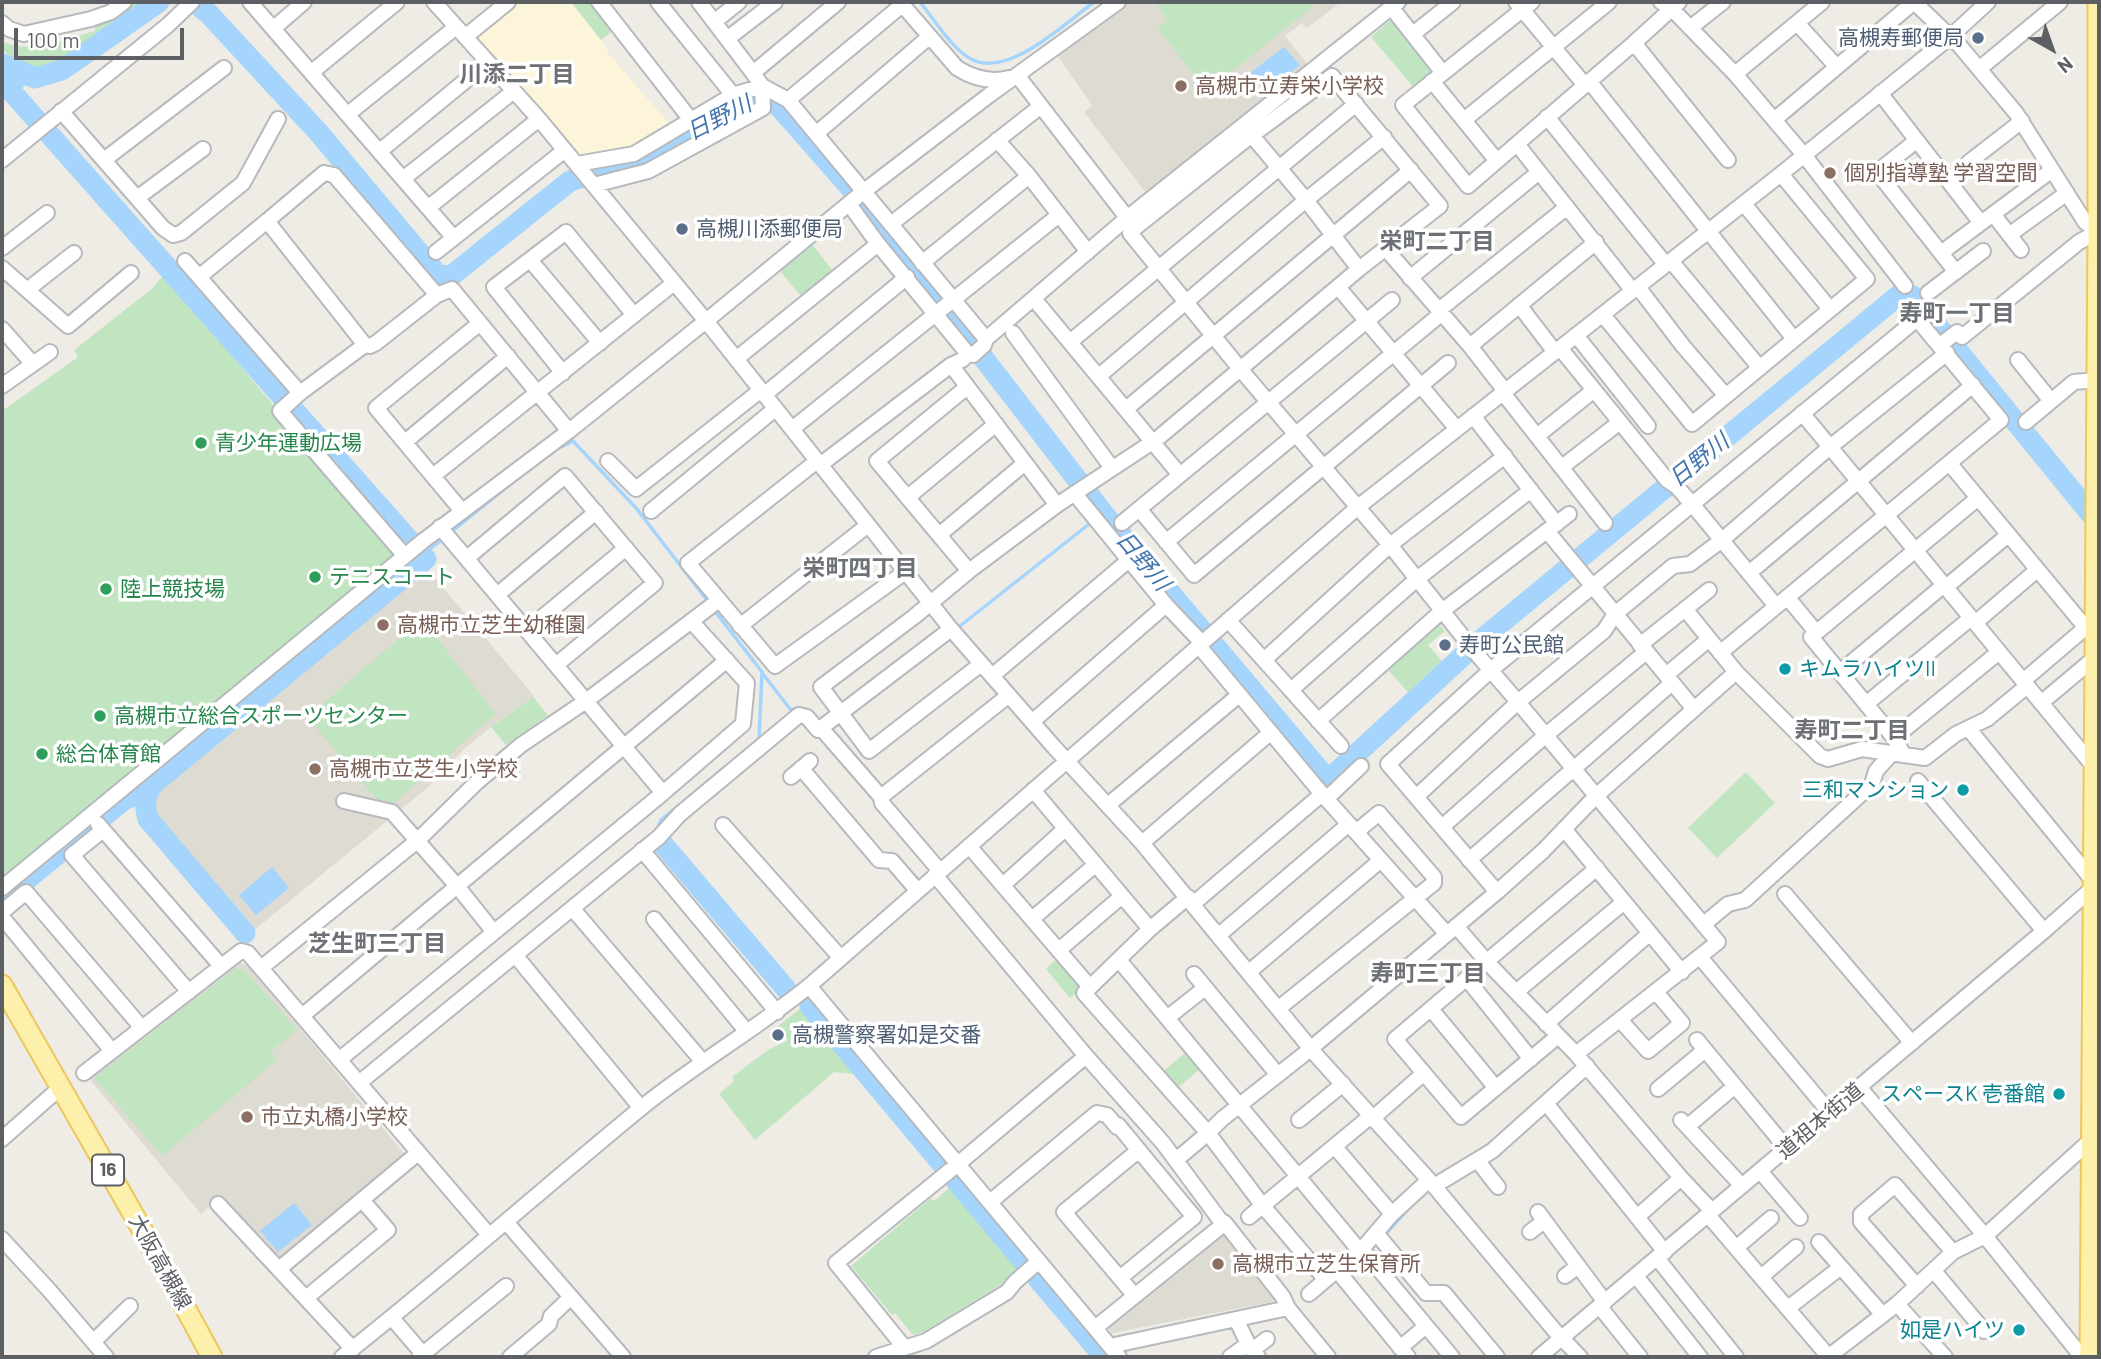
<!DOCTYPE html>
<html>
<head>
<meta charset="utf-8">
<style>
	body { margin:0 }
	#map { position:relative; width:2101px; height:1359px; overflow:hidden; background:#eeece4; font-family:Barlow,sans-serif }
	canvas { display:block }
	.frame { position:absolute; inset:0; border:4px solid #5c5f64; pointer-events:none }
	.north { position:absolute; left:2017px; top:14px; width:70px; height:70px; -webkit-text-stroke:5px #fff; paint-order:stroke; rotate:140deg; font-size:19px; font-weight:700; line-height:28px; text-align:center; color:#5c5f64 }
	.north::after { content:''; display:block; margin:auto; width:24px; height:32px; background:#5c5f64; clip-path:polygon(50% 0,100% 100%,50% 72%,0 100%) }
	.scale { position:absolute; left:14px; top:28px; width:170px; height:32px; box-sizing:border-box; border:4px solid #5c5f64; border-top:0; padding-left:9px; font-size:21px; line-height:24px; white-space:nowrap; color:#5c5f64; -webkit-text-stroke:5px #fff; paint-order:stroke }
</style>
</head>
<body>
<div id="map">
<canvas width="2101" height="1359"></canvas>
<div class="frame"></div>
<div class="north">N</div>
<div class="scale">100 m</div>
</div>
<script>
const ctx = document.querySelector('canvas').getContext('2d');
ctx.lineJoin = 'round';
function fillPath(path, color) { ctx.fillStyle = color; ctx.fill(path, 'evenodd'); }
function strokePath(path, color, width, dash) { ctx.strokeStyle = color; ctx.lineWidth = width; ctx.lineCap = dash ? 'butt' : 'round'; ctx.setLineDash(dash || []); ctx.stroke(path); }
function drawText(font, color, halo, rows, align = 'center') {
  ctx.font = font + ' Barlow,"Noto Sans JP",sans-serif'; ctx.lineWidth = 7; ctx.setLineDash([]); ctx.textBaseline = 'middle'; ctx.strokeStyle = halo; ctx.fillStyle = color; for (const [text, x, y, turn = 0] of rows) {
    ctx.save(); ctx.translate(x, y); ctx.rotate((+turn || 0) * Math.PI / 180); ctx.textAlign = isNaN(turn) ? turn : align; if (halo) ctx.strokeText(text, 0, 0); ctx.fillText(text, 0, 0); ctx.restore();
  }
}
fillPath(new Path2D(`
	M517 2H571L608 50 607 52 672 127 632 151 578 160 477 41 476 35Z`), '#fdf5da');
fillPath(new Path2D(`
	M1127 2H1341L1307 28 1302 23 1285 36 1309 66 1147 194 1084 112 1092 105 1057 55Z
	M425 566 534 696 491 727 464 749 427 788 252 932 155 819 152 805 156 792Z
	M236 962 247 965 406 1156 278 1263 217 1200 201 1214 88 1077Z
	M1226 1230 1278 1297 1276 1301 1112 1333 1109 1329V1324Z`), '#dedbd2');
fillPath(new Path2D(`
	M130 2H136L139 5 143 2H148L65 63C33 79 24 74 2 48V30L5 33 3 42C31 55 67 38 95 31V22Z
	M571 2H593L614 30 601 40Z
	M1157 2H1318L1207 92 1158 28 1167 19 1156 3Z
	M1394 17 1436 72 1416 90 1371 37Z
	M812 244 836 275 804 300 780 271Z
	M164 274 396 553 2 878V411L78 357 74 350 153 288Z
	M422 619 496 714 386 810 307 717Z
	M1439 620 1444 621 1440 625 1445 631 1428 645 1442 661 1408 692 1387 669 1388 666Z
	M533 697 548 715 506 745 491 727Z
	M1746 772 1775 803 1717 858 1688 828Z
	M1059 957 1082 982 1081 988 1070 998 1046 969Z
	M234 969H244L297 1030 270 1052 277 1060 162 1156 94 1078Z
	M803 1006 806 1007 860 1070 855 1074 834 1072 755 1140 719 1094 734 1081 732 1077 768 1050 788 1040 777 1027Z
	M1186 1052 1200 1069 1174 1091 1160 1074Z
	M955 1183 1022 1263 1002 1284 923 1332 913 1335 895 1313 892 1315 851 1266 931 1198 934 1201Z`), '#c1e5c1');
fillPath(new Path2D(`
	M1284 47 1300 65 1265 93 1250 73Z
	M2 53C14 68 26 75 45 73L48 83 25 85 21 90 23 95 35 110 27 116 2 87Z
	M272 867 289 888 256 915 239 895Z
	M294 1203 312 1225 278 1252 260 1231Z`), '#a5d5fc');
strokePath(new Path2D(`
	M920 2C934 19 952 49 971 59 1008 79 1065 23 1094 2
	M1401 8 1408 2
	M1293 96 1357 43
	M555 450 573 441 636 508 710 604
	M450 533 523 474
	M422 555 444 538
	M955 627 960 626 1093 521
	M763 674 790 709 798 710
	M655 833 661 820 759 739 762 672 714 610
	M1384 1236 1408 1209`), '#a5d5fc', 3.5);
strokePath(new Path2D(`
	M194 2 209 14 319 133 438 275 451 276 570 181 639 160 748 101 761 97 775 102 863 202 1103 513 1328 780 1477 643 1899 295 1906 294 1913 296 2099 524
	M2 64 35 78 62 70 159 2
	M2 81 426 559 152 785C145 797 144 806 148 819L245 933
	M662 843 786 989
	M2 900 125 799 142 793 152 785
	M810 1006 1024 1262
	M1038 1279 1104 1357`), '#a5d5fc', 21);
const minor = new Path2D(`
	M250 2 454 238
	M434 2 539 119 706 321 951 629 1054 747 1142 843 1316 1055 1429 1180 1555 1331 1580 1357
	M599 2 691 120
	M658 2 733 95
	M699 2 753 73
	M900 2 957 68C973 78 990 83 1009 78
	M1516 2 1584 84
	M1532 2 1403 105 1468 186 1634 43 1679 2
	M1661 2 1671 8 1735 74 1804 155 1905 286
	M1914 2 1959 45 2016 113 2085 222 2098 232
	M1391 7 1443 73
	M714 22 739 2
	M2 23 9 29 24 34 91 19 111 12 124 2
	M1797 23 1837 67
	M274 28 304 2
	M1690 28 1723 2
	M1413 34 1453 2
	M465 37 508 2
	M727 39 775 2
	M1634 43 1728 160
	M1979 69 2060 2
	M312 72 397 2
	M1735 74 1822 2
	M1017 75 1135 228 1130 233 1241 370 1390 545 1475 652 1518 702 1718 942 1576 1054
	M1432 81 1497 161
	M1589 81 1794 339
	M1880 93 1981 223
	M788 100 902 5
	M61 111 163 228 173 235 181 233 243 183 278 119
	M348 114 456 27
	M1547 117 1666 265
	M1464 120 1609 2
	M1774 120 1914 2
	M1248 131 1306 200 1359 269
	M817 133 929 37
	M997 140 1029 176 1088 252
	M1916 141 1877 172 1956 272
	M1517 144 1633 291
	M380 151 487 63
	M2 160 168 25 192 2
	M104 160 224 68
	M1969 162 2022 121
	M577 164 634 154 733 95 762 86 788 100 986 339 1127 218 1398 2
	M404 178 514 91
	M594 185 648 171 763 108 762 86 753 73 838 2
	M137 198 203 149
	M849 204 878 244 968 354
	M1744 204 1830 309
	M429 207 539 119
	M1993 214 2021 250
	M267 221 199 277 300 393
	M891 224 1041 106
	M2009 235 2067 193
	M2 248 47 213
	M1386 249 1470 346 1505 391
	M436 252 565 150
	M1941 253 2052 170
	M530 260 600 343
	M185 261 199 277
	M1671 261 1760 368
	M922 263 1029 176
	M2 268 68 326 131 273
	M1410 278 1539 172
	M1338 287 1457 429
	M1638 287 1683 346 1726 396
	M27 290 74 253
	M1928 293 1983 251
	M1034 299 1180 475
	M1519 305 1555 352
	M1439 310 1567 207
	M1603 315 1692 424 1867 279 1781 174
	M2 329 33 364
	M1013 333 1112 468
	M1576 335 1648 426
	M1070 342 1356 104
	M365 345 267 221 324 173 334 175 437 295 452 289 569 431
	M1940 345 1957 332 1962 337 2079 242 2099 231
	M1470 346 1596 242
	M1560 348 1667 480 1677 487 1692 504 1776 606
	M736 359 878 244
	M2018 360 2051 401
	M951 365 1057 505
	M563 373 494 287 566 232 634 315
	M1099 376 1306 200 1384 137
	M2 386 50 352
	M967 387 877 461 969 571
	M1503 393 1605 523
	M764 395 907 277
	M1126 409 1411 170
	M1802 413 2095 768
	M1473 416 1557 524
	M2026 422 2074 382 2097 380
	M792 429 1059 215
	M1537 436 1594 390
	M405 442 508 356
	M608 461 636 489 761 390
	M817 461 688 563 775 666 905 572
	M1950 464 2086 628
	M820 465 951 365 962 360 968 354 973 355 984 345 986 339
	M1562 467 1620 422
	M433 476 674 283
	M908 497 996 424
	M1139 509 1194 575 1448 363
	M462 511 376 408 480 323
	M651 511 775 409
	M1122 523 1392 300
	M440 527 663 793
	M1547 531 1694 709
	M939 535 1025 463
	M1166 542 1442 313
	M405 556 280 411 300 393 358 350 365 345 370 346 376 343 437 295
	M467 558 565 476 655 583 556 665
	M1129 560 1166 605 1202 643
	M1749 573 1973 385
	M1946 587 2008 535
	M497 595 596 512
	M1787 597 1816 632
	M1685 609 1736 672 1820 756 1828 759 1862 749 1925 758 1956 734 1987 719 2027 686
	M1228 620 1341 746
	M1975 623 2037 570
	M740 626 868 525
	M527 630 626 548
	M1640 645 1709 590
	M1199 646 1322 794 1446 933
	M1264 660 1390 545 1505 456
	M981 664 869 751 821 687 915 616 969 571 1057 505 1157 439 1359 269 1440 206 1332 76 1239 145 1135 228
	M1840 672 1944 585
	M1666 675 1708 640
	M992 676 1129 560 1075 494
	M2023 681 2091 623
	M1291 690 1417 579 1531 490
	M2041 703 2098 655
	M1866 704 1971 618
	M1033 721 1166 605
	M1318 721 1442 611 1569 514
	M821 728 951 629
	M1968 728 2094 882
	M1894 738 1999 652
	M1904 755 1894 738 1811 637 1978 498
	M801 768 879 860 892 861 917 890
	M791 777 810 761
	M1918 781 2044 931
	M1033 790 1150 929
	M881 797 1009 695
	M1416 797 1518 702 1604 631 1615 614 1673 566 1690 564 1722 540 1830 447 1947 353
	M1326 799 1361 766
	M344 801 392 812 457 886 493 931
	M1108 805 1239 695
	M98 824 221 966
	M723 825 840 957
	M1442 827 1546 735 1646 652
	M1564 829 1682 972
	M103 830 72 855 189 992
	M1142 843 1270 733
	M969 846 1090 987
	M642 850 777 1012
	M1469 860 1672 683
	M935 875 1086 1056 1163 1143 1220 1220 1225 1223 1283 1297 1288 1308 1328 1357
	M1003 885 1065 829
	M2 888 423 541 569 431 706 321 863 192 988 96 1118 2
	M1497 892 1388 764 1491 670 1917 319 2001 420 1720 653
	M1785 894 1912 1043
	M1188 897 1150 929 1084 993 1208 1133 1263 1206 1325 1279
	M1193 904 1322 794
	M572 908 703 1062
	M2 912 26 892 142 1028
	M2 917 112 1051
	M654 919 747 1032
	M1032 919 1095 865
	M1704 924 1728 904 1745 900 1872 784 1876 771 1892 753
	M1456 926 1487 962 1576 1054 1681 1178 1712 1211
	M1219 935 1349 824
	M1059 950 1122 896
	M515 955 641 1108
	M1700 957 1830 1113
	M1119 960 1359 1250
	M261 968 417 841 476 783 521 745 586 701 719 600
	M1249 972 1381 860
	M1194 974 1278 1075
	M1467 979 1531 1059
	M809 986 1119 1357
	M1516 992 1624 902
	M1279 1008 1434 883V877L1379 813 1356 832
	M1431 1009 1496 1088
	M302 1016 727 660
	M1167 1018 1205 988
	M1620 1020 1648 1051 1682 1023 1656 992
	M1546 1024 1650 933
	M1558 1036 1461 1117 1395 1039 1597 868
	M1697 1040 1787 1149
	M339 1060 663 793 743 724 747 683 691 621
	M84 1073 241 951 248 953 489 1235
	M359 1083 659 837 680 814 799 715 807 717 818 730 821 728 881 797 882 803 940 871
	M1860 1088 1985 1236 2082 1357
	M1658 1089 1705 1050
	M1546 1103 1665 1252
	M1299 1120 1343 1084
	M1681 1120 1742 1186
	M1688 1126 1735 1086
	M2 1139 61 1087
	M1335 1147 1392 1214
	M1176 1160 1208 1133 1222 1119 1303 1055 1497 892 1543 851 1596 796 1736 672
	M1477 1160 1498 1187
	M1760 1171 1800 1218
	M1434 1186 1492 1151 1587 1066
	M990 1202 1097 1113 1107 1115 1117 1127 1118 1125 1194 1217 1120 1278
	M218 1204 353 1349
	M1538 1212 1605 1302
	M1708 1215 1829 1357
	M1249 1217 1366 1120 1373 1118 1424 1073
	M1637 1217 1681 1178
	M506 1222 623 1357
	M1530 1232 1544 1221
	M1376 1233 1426 1293H1444L1497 1357
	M2 1239 49 1290 106 1357
	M1819 1242 1883 1315
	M1736 1248 1771 1218
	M1362 1249 1452 1357
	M1657 1258 1736 1357
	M279 1269 418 1153
	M1336 1269 1408 1357
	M1934 1271 1984 1331
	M1565 1276 1578 1266
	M1636 1276 1700 1357
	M1761 1277 1796 1247
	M1917 1286 1861 1222V1214L1895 1185 1953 1252
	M1309 1294 1362 1249 1392 1214 1429 1180
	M1135 1296 1064 1212 1139 1150
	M306 1298 388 1230 362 1200
	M1897 1304 1945 1357
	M1600 1307 1640 1357
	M1788 1308 1841 1267
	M392 1318 423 1354 419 1357
	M1236 1319 1248 1344 1258 1357
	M1095 1328 1225 1223
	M94 1341 130 1306
	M1110 1346 1288 1308
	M904 1347 836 1263 958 1164 1086 1056
	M1400 1348 1426 1326
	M1252 1350 1267 1339
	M423 1354 506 1286
	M342 1357C444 1277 541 1190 641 1108 695 1064 755 1030 809 986L1358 507 1781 174 1950 37 1988 2
	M510 1357 549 1324 551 1316 571 1297
	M876 1357 926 1341 1007 1292 1015 1282 1039 1261
	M1230 1357 1248 1344
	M1539 1357 2044 931 2096 885
	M1828 1357 1897 1304 1953 1252 1985 1236 2092 1139`);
const major = new Path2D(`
	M2 985 156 1254 212 1357
	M2090 1357 2098 232V2`);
strokePath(minor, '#b6b9bd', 18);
strokePath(major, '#edc75d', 23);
strokePath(minor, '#fff', 14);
strokePath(major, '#fdf0aa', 19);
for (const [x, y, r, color] of [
	[1978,38,7,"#5c6f8a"],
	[1181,86,7,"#8d6e63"],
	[1830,173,7,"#8d6e63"],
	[682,229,7,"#5c6f8a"],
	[201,443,7,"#2e9e5b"],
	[315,577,7,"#2e9e5b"],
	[106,589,7,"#2e9e5b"],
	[383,625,7,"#8d6e63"],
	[1445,645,7,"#5c6f8a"],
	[1785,669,7,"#0f9aa8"],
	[100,716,7,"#2e9e5b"],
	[42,754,7,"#2e9e5b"],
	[315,769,7,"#8d6e63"],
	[1963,790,7,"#0f9aa8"],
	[778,1035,7,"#5c6f8a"],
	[2059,1094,7,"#0f9aa8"],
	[247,1117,7,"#8d6e63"],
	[1218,1264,7,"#8d6e63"],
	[2019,1330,7,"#0f9aa8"]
]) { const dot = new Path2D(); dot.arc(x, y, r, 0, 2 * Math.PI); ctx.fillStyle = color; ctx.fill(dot); strokePath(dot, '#fff', 2.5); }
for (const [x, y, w] of [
	[108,1170,32]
]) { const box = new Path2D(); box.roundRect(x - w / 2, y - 15.5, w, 31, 5); ctx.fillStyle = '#fff'; ctx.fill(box); strokePath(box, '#5c5f64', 2); }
drawText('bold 19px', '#5c5f64', null, [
	["16",108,1170]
]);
drawText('21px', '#4e5e75', '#fff', [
	["高槻寿郵便局",1964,38,"right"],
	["高槻川添郵便局",696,229],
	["寿町公民館",1459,645],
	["高槻警察署如是交番",792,1035]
], 'left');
drawText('21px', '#785e54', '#fff', [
	["高槻市立寿栄小学校",1195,86],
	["個別指導塾 学習空間",1844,173],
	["高槻市立芝生幼稚園",397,625],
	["高槻市立芝生小学校",329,769],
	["市立丸橋小学校",261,1117],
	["高槻市立芝生保育所",1232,1264]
], 'left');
drawText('21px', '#27864d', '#fff', [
	["青少年運動広場",215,443],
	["テニスコート",329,577],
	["陸上競技場",120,589],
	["高槻市立総合スポーツセンター",114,716],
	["総合体育館",56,754]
], 'left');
drawText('21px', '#0d838f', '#fff', [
	["キムラハイツII",1799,669,"left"],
	["三和マンション",1949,790],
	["スペースK 壱番館",2045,1094],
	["如是ハイツ",2005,1330]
], 'right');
drawText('21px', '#5c5f64', '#fff', [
	["道祖本街道",1820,1121,-40],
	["大阪高槻線",160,1262,61]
]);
drawText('bold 23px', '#6d7176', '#fff', [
	["川添二丁目",517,74],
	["栄町二丁目",1437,241],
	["寿町一丁目",1957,313],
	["栄町四丁目",860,568],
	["寿町二丁目",1852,730],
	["芝生町三丁目",377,943],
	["寿町三丁目",1428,973]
]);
drawText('italic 23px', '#4275ae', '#fff', [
	["日野川",719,118,-27],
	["日野川",1699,460,-39],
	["日野川",1143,561,50]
]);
</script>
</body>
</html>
